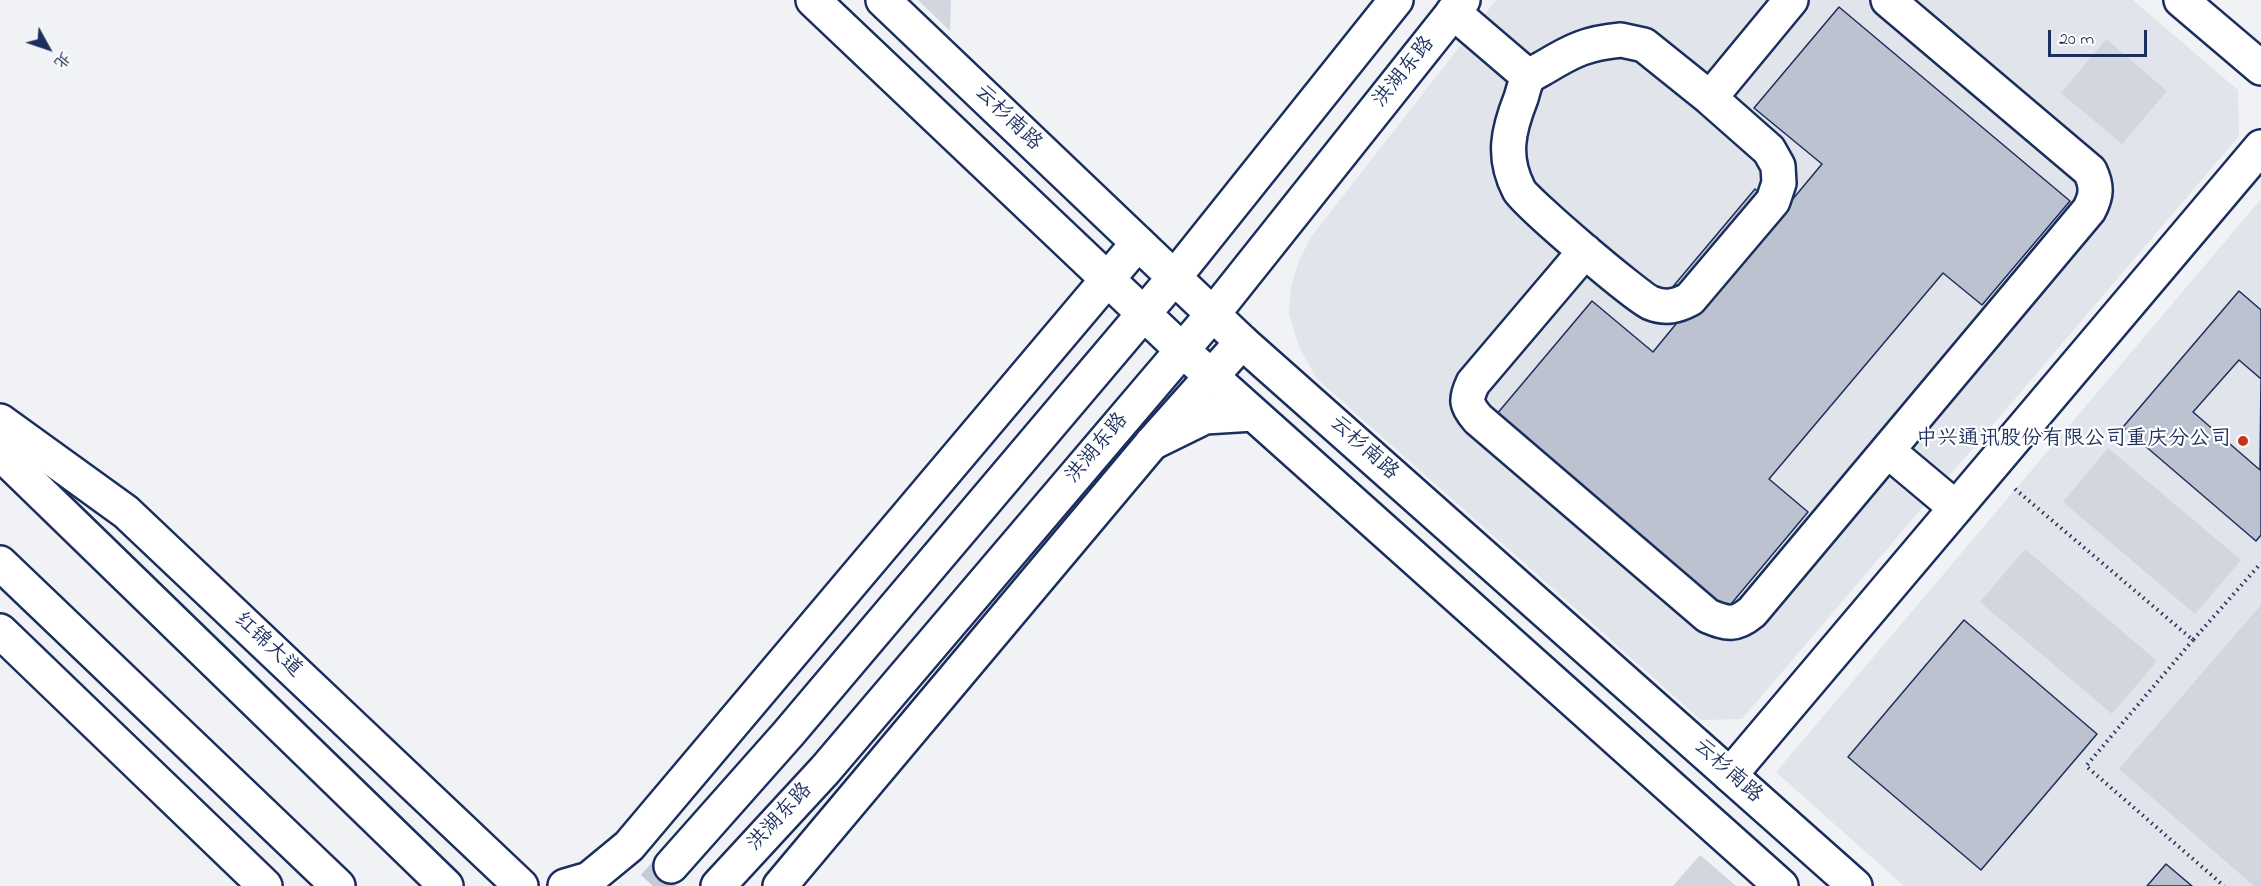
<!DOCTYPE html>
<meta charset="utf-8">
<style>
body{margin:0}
#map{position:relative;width:2261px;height:886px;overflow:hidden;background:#f1f2f5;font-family:"Indie Flower","LXGW WenKai TC",sans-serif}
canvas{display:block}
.north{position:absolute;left:18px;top:18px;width:60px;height:60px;-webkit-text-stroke:4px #fff;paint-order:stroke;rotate:130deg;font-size:16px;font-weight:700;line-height:24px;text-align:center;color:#1b2f5e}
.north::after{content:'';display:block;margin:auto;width:21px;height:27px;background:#1b2f5e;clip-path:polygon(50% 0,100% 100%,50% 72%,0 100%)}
.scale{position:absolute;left:2048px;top:30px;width:99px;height:27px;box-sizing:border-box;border:3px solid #1b2f5e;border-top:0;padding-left:8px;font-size:18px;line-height:21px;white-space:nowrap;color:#1b2f5e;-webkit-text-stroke:4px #fff;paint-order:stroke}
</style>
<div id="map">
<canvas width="2261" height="886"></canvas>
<div class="north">北</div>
<div class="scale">20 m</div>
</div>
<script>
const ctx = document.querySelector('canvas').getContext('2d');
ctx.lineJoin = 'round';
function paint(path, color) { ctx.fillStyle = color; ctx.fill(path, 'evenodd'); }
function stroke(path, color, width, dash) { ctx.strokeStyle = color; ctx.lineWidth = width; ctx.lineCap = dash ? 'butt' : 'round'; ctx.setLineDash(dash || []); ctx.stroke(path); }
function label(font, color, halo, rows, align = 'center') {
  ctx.font = font + ' "Indie Flower","LXGW WenKai TC",sans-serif'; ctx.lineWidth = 4.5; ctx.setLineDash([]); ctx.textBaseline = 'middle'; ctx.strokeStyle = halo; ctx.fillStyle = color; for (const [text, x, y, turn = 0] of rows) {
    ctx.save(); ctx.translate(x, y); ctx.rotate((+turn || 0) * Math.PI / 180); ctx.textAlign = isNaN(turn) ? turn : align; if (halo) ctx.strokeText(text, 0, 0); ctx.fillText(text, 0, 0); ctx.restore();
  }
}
paint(new Path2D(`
 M1496 0H2133L2238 90 2239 136 1742 719 1701 720 1317 379 1299 347 1289 314 1291 287 1298 263 1311 237Z
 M2261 199V886H1904L1776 772Z`), '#e1e4ea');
paint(new Path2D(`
 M918 0H951L950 31Z
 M2106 39 2167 91 2122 144 2061 93Z
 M2108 448 2241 560 2195 614 2063 502Z
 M2025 549 2157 661 2112 714 1980 602Z
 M2261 605V886H2254L2119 769Z
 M1700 855 1736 886H1673Z`), '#d2d6df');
const building = new Path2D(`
 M1839 7 2070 201 1982 305 1943 273 1769 479 1808 512 1726 610 1496 415 1592 301 1653 352 1685 313 1665 296 1755 189 1782 212 1822 164 1754 108Z
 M2239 291 2261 310V535L2256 541 2123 427Z
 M2239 360 2261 379 2260 470 2193 412Z
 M1964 620 2097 734 1981 870 1848 757Z
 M2166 864 2192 886H2147Z`);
paint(building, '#bcc2d0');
stroke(building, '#1b2f5e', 1.5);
stroke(new Path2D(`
 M653 886 671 866`), '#c6cbd7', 33, [33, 16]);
const minor = new Path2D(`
 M2181 0 2261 68
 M1453 12 1529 77
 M1621 40 1644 45 1710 98 1769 150 1778 166 1779 183 1773 201 1690 299C1677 306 1666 309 1651 303 1638 298 1526 203 1519 190 1502 157 1508 131 1521 98 1523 92 1525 81 1529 77 1533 73 1540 70 1545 67 1573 50 1588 43 1621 40Z
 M1710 98 1791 0
 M1585 251 1473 383C1465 400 1466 405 1478 419L1708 616C1728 624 1735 626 1752 612L2089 210C2097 195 2097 186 2090 171L1888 0
 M1888 451 1956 508
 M1730 775 2261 147
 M565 886 589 879 629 846 1138 243
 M780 886 1152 443 1242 342`);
const major = new Path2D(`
 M813 0 1182 350 1781 886
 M883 0 1242 342 1855 886
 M0 421 126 512 521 886
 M1152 443 1205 417 1253 414
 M0 631 265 886
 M671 866 788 734 1173 279 1396 0
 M718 886 825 770 1213 314 1463 0`);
const highway = new Path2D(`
 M0 453 446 886
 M0 563 338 886`);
stroke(minor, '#1b2f5e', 38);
stroke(major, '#1b2f5e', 38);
stroke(highway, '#1b2f5e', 38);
stroke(new Path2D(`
 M2015 489 2193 640 2261 563
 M2193 640 2086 766 2224 886`), '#1b2f5e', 4, [1.5, 4.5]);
stroke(minor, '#fff', 33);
stroke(major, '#fff', 33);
stroke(highway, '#fff', 33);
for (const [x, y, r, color] of [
 [2243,441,6,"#c8321e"]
]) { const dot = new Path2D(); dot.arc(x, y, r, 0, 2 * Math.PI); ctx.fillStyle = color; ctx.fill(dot); stroke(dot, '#fff', 2); }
label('21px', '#1b2f5e', '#fff', [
 ["洪湖东路",1405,73,-51],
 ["云杉南路",1007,119,44],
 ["洪湖东路",1098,449,-50],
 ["云杉南路",1363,449,42],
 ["红锦大道",267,646,43],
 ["云杉南路",1727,772,42],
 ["洪湖东路",781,818,-47]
]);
label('21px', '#1b2f5e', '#fff', [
 ["中兴通讯股份有限公司重庆分公司",2231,441]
], 'right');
</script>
